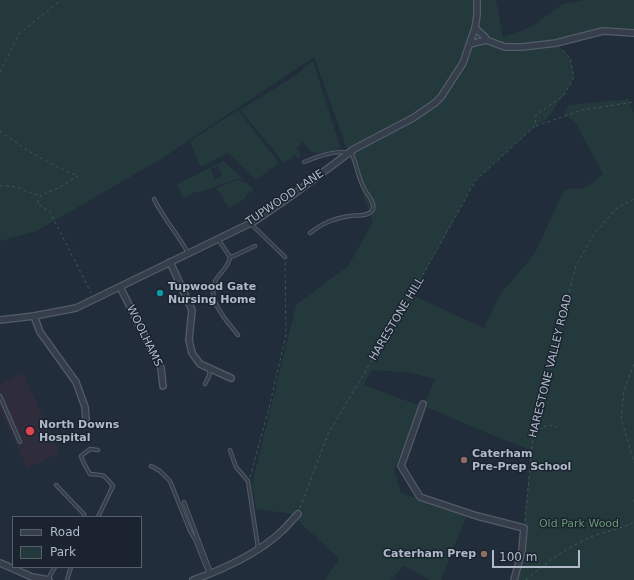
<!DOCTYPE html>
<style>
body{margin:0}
#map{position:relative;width:634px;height:580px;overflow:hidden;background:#212d3a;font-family:"DejaVu Sans",sans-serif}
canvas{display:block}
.legend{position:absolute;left:12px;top:516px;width:130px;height:52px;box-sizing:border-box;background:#1a232f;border:1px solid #565f6c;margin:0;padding:5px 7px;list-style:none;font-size:12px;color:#b0b9c7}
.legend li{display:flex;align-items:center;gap:8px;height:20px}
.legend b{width:20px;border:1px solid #565f6c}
.scale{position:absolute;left:492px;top:550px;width:88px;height:18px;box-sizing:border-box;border:2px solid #b0b9c7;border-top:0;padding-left:5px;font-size:12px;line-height:14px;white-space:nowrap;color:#b0b9c7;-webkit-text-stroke:3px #1a232f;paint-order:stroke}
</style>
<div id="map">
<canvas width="634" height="580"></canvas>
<ul class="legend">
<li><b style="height:5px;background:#353e4a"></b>Road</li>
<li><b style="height:11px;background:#23393b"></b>Park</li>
</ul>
<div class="scale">100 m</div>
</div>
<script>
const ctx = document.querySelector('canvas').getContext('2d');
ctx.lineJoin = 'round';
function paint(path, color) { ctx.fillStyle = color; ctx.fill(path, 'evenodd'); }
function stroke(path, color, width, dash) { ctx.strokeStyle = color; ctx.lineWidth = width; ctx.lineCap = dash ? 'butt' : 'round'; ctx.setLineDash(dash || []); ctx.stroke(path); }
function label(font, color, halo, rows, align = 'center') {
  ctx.font = font + ' "DejaVu Sans",sans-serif'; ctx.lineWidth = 3; ctx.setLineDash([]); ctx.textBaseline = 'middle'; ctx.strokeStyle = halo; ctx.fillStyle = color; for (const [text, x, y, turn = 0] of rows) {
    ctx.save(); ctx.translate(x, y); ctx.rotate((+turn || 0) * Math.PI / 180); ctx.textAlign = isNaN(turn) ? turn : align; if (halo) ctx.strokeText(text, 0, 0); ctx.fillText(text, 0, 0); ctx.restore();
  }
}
paint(new Path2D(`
 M23 373 60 453 27 468 0 410V384Z`), '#2f2d3b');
paint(new Path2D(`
 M0 0H496L503 37 531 27 563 4 584 0H634V32L603 31 557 44 570 58 574 77 564 95 547 119 535 126 476 180 412 295 484 328 499 296 535 253 563 192 572 188 583 189 603 174 575 122 563 114 569 105 628 99 634 113V580H514L524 528 531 450 489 434 424 406 435 379 410 373 372 370 363 385 421 406 394 470 401 493 467 515 441 580H430L404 566 391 580H325L339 559 291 514 256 509 252 484 296 305 348 266 373 222 314 57 161 159 37 231 0 241Z
 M313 61 341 149 318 153 311 152 303 142 297 148 301 155 298 158 295 155 284 163 240 110 293 77Z
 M238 110 279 163 256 180 228 153 200 167 190 141Z
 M224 161 244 180 238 179 200 192H195L184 199 177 184ZM218 166 222 176 215 179 211 169Z
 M238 180 247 183 254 190 245 196 246 198 230 208 223 200 224 198 216 188Z`), '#23393b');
const service = new Path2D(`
 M304 162C316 157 337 149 349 153
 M154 199C163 218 178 234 188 253
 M251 224 285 257
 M310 233C323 223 334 218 350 216 356 215 370 217 373 209 375 202 368 196 365 190 358 179 357 164 351 152
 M218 239 230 257 234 256 255 246
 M230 257C229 266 222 271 217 278 204 298 226 320 238 335
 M205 384 209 376 210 369
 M0 396 20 442
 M230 450 236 467 248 481 258 548
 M151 466 160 471 170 481 190 531 195 539 209 574
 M56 485 84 514V517
 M184 502 211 573
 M98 517 113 486C103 474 105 475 90 474 87 469 82 460 81 456L90 449 98 450
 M48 579 55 567
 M67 580 71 567`);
const minor = new Path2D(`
 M477 0V15L475 28 485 37 486 40
 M486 40 505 47H522L556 43 603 31 634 33
 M470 44 486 40
 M170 262 192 310 189 340 192 353 200 364 231 378
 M120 287 161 368 163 386
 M34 316 40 332 76 382 85 407 86 419
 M0 320 34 316 76 308 255 221 294 194 354 149 413 118 435 103 441 97 463 63 475 28
 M423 404 401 466 420 497 477 516 524 528 522 550 514 580
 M0 563 32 577 49 580
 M193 580C222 570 261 552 283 530 288 525 293 519 298 514`);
stroke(service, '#535c68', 4.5);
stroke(minor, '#535c68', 8);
stroke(new Path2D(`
 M0 72 19 34 61 0
 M536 126 582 110 634 102
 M0 131C24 149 50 165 78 176L60 187 42 195
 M0 186C9 185 18 187 26 191 32 193 34 195 41 195L37 203 50 212 91 293
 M634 364 624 391 621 418 634 463
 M533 432 548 425 557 427
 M250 477 269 408 286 335 285 261
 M634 499V504
 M300 508 328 434 421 278 476 180 535 126 536 115 564 95 574 77 570 58 561 48
 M525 521 534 425 576 266 594 234 617 208 634 199
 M526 580 553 558 573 546 593 536 626 526 634 522`), '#415658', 1, [3, 3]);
stroke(service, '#353e4a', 2.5);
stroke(minor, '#353e4a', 5.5);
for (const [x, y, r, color] of [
 [160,293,4,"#0f9aa8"],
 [30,431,5,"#e0444e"],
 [464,460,4,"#8d6e63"],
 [484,554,4,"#8d6e63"]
]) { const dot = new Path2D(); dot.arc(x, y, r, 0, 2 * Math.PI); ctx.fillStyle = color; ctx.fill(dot); stroke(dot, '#1a232f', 1.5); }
label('11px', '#b0b9c7', '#1a232f', [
 ["TUPWOOD LANE",285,198,-34],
 ["HARESTONE HILL",397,319,-59],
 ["WOOLHAMS",144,336,64],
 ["HARESTONE VALLEY ROAD",551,366,-76]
]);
label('bold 11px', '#b0b9c7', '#1a232f', [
 ["Tupwood Gate",168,287],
 ["Nursing Home",168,300],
 ["North Downs",39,425],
 ["Hospital",39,438],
 ["Caterham",472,454],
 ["Pre-Prep School",472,467],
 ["Caterham Prep",476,554,"right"]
], 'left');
label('11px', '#679871', '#1a232f', [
 ["Old Park Wood",579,524]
]);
</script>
